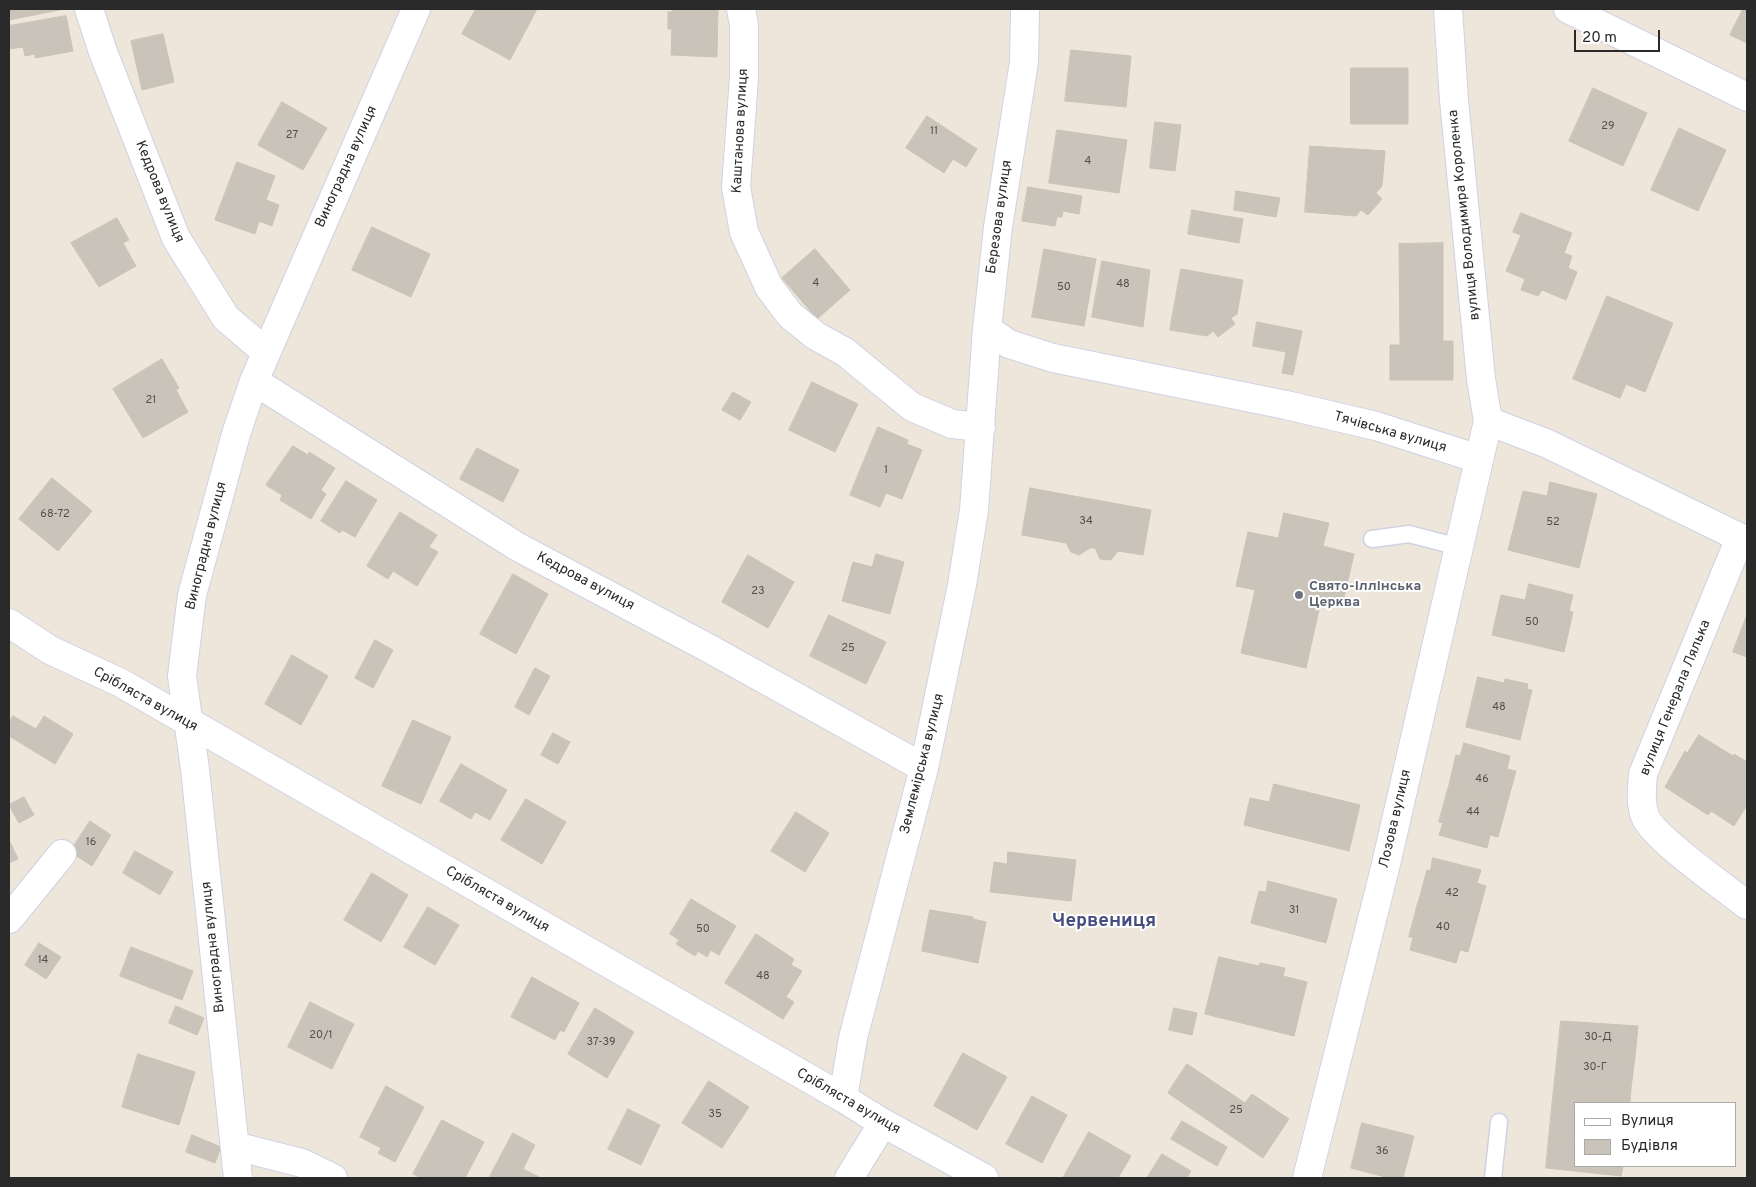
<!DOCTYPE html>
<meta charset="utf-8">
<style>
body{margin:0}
#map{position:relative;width:1756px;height:1187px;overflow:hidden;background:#eee6da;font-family:Overpass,sans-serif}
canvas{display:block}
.frame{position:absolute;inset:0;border:10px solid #2a2a2a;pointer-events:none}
.legend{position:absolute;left:1574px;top:1102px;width:162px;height:65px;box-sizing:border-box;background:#fff;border:1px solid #aaa;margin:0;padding:6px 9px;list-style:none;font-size:15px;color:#2a2a2a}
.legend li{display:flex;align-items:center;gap:10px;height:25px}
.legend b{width:25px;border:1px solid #aaa}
.scale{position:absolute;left:1574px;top:30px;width:86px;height:22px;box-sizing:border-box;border:2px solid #2a2a2a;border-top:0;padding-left:6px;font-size:15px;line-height:18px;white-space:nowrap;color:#2a2a2a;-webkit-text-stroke:4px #fff;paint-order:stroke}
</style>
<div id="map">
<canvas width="1756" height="1187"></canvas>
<div class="frame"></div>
<ul class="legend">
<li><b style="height:6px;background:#fff"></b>Вулиця</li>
<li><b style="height:14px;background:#c9c3ba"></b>Будівля</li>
</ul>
<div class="scale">20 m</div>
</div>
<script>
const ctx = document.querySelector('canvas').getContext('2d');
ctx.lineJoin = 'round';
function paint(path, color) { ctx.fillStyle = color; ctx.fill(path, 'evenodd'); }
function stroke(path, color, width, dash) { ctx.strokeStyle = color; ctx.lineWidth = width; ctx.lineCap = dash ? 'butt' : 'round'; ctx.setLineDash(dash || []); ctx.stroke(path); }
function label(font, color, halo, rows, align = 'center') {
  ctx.font = font + ' Overpass,sans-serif'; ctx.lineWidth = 4; ctx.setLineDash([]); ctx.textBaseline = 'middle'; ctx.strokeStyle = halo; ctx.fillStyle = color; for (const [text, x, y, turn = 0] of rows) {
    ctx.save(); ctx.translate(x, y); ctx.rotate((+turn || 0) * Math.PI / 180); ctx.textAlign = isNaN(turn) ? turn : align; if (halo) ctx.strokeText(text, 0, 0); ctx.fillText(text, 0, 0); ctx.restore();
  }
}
const building = new Path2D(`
 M9 9H64L9 20Z
 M476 9H537L510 60 462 34Z
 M672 9H718L717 57 671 55 672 29H668V12H672Z
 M1743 9H1747V43L1730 35Z
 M66 16 73 51 35 58V54L25 56 23 47 9 49V26Z
 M163 34 174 82 142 90 131 41Z
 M1071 50 1131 56 1126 107 1065 101Z
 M1351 68H1408V124H1351Z
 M1593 88 1647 113 1623 166 1569 141Z
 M282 102 327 128 303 170 258 145Z
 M927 116 977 149 966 167 953 159 944 173 906 148Z
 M1155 122 1181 125 1175 171 1150 168Z
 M1679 128 1726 150 1698 211 1651 190Z
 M1057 130 1127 140 1119 193 1049 183Z
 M1310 146 1385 151 1382 186 1376 193 1382 199 1368 215 1361 210 1356 216 1305 212Z
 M237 162 275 176 266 200 279 205 272 226 259 221 255 234 215 220Z
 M1028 187 1082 196 1079 214 1063 211 1062 217H1057L1055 226 1022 221Z
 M1236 191 1280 198 1276 217 1234 210Z
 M1192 210 1243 219 1239 243 1188 234Z
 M1521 213 1572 233 1564 253 1572 256 1568 268 1577 272 1566 300 1542 290 1538 296 1521 290 1525 279 1506 271 1521 235 1513 232Z
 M117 218 129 240 123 243 136 266 99 287 71 243Z
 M372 227 430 254 411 297 352 270Z
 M1443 243V341H1453V380H1390V345H1400L1399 244Z
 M815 249 850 290 817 319 782 278Z
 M1044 249 1096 259 1084 326 1032 317Z
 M1102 261 1150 270 1143 327 1092 317Z
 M1181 269 1243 280 1237 314 1231 318 1235 324 1218 337 1213 331 1207 336 1170 330Z
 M1607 296 1673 323 1645 392 1626 384 1620 398 1573 379Z
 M1257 322 1302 331 1293 375 1282 373 1286 352 1253 346Z
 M162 359 179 388 176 390 188 412 143 438 113 389Z
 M812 382 858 404 835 452 789 430Z
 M733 392 751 402 740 420 722 410Z
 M878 427 908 440 907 444 922 450 902 499 886 493 880 507 850 495Z
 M293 446 308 455 309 452 335 468 321 490 326 494 311 519 280 500 282 495 266 485Z
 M477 448 519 470 503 502 460 479Z
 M52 478 92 511 58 551 19 519Z
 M346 481 377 500 355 537 342 530 340 533 321 521Z
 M1550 482 1597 494 1579 568 1508 550 1523 491 1547 496Z
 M1030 488 1151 510 1143 555 1118 551 1111 560 1100 559 1095 548H1090L1079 555 1071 552 1066 543 1022 535Z
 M400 512 437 535 429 547 438 552 417 586 393 571 388 579 367 566Z
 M1284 513 1329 523 1323 546 1354 554 1342 606 1321 601 1306 668 1241 653 1255 590 1236 586 1248 532 1278 538Z
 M876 554 904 562 890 614 842 601 853 562 872 567Z
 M748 555 794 582 768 628 722 602Z
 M513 574 548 594 516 654 480 634Z
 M1529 584 1573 595 1569 611 1573 612 1564 652 1492 635 1501 595 1525 600Z
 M829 615 886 642 866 684 810 656Z
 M1747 615V657L1733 652Z
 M375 640 393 650 373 688 355 678Z
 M292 655 328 676 301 725 265 704Z
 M535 668 550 676 529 715 515 707Z
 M1478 677 1504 683 1505 679 1528 684 1527 689 1532 690 1520 740 1466 727Z
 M13 716 36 729 44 716 73 734 55 764 9 736V723Z
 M413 720 451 737 421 804 382 786Z
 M553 733 570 742 558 764 541 755Z
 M1699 735 1733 756 1734 754 1747 762V805L1734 826 1711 811 1708 815 1665 787 1685 751 1687 753Z
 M1464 743 1510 756 1507 769 1516 771 1507 804 1448 789 1456 755 1460 756Z
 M461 764 507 790 490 820 475 812 471 819 440 801Z
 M1274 784 1360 805 1349 851 1244 825 1250 798 1269 802Z
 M1448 789 1507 804 1498 837 1490 835 1487 848 1439 835 1443 823 1439 822Z
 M24 797 34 815 19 823 9 805Z
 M526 799 566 822 542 864 501 840Z
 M796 812 829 833 805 872 771 851Z
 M90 821 111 835 92 866 70 852Z
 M9 840 18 859 9 863Z
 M135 851 173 872 160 895 123 873Z
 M1008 852 1076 860 1071 901 990 892 994 862 1007 864Z
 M1433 858 1481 870 1477 883 1486 886 1477 919 1418 903 1427 870 1430 871Z
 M372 873 408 895 381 942 344 920Z
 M1268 881 1337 899 1326 943 1251 923 1259 891 1266 892Z
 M691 899 736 926 719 955 711 950 707 957 698 951 695 956 676 944 679 940 670 934Z
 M1418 903 1477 919 1468 952 1460 950 1456 963 1410 950 1413 937H1409Z
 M428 907 459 925 435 965 404 947Z
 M930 910 973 917V919L986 922 978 963 922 951Z
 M756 934 794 959 791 965 802 971 786 997 794 1002 783 1019 725 983Z
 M39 943 61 957 46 979 25 965Z
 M131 947 193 971 182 1000 120 976Z
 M1219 957 1259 966 1260 963 1285 968 1283 976 1307 982 1294 1036 1205 1014Z
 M532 977 579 1003 564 1032 560 1030 555 1040 511 1017Z
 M310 1002 354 1024 332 1069 288 1047Z
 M176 1006 204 1018 197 1035 169 1023Z
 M595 1008 634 1032 607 1078 568 1054Z
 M1174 1008 1197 1013 1192 1035 1169 1030Z
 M1561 1021 1638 1026 1635 1057 1558 1050Z
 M1558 1050 1635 1057 1631 1088 1555 1079Z
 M963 1053 1007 1077 977 1130 934 1106Z
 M138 1054 195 1072 179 1125 122 1107Z
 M1187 1064 1245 1103 1252 1094 1289 1119 1263 1158 1168 1093Z
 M1555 1079 1631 1088 1630 1103H1575V1109L1552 1107Z
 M709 1081 749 1107 722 1148 682 1123Z
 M386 1086 424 1107 395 1162 378 1153 381 1148 360 1137Z
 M1032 1096 1067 1115 1042 1163 1006 1144Z
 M1552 1107 1575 1109V1139L1549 1137Z
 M628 1109 660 1125 641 1165 608 1149Z
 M442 1120 484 1142 465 1178H421L413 1174Z
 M1182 1121 1227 1147 1217 1166 1171 1139Z
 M1362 1123 1414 1136 1403 1178H1389L1351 1168Z
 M1089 1132 1131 1156 1118 1178H1063Z
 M513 1133 535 1145 523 1169 541 1178H489Z
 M192 1135 221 1147 215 1163 186 1152Z
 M1549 1137 1575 1139V1166H1623L1621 1176 1546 1168Z
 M1162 1154 1191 1171 1187 1178H1147Z`);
paint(building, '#c9c3ba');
stroke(building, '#c9c3b4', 1);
const service = new Path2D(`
 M1372 539 1409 534 1459 547
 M1493 1178 1499 1122`);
const minor = new Path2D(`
 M89 9 103 52 176 238 226 318 266 352
 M741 9 744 25V78L736 187 744 232 769 287 790 315 816 336 845 352 912 407 952 424 981 427
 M1568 9 1747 97
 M987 329 1009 344 1053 358 1286 405 1376 426 1479 459
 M254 381 518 547 710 649 924 768
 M1488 421 1548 444 1747 541
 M1740 538 1643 774C1642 789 1640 802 1645 816 1652 837 1727 889 1747 905
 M9 623 50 650 121 683 843 1098 883 1123 984 1178
 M9 919 62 854
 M843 1098 853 1038 924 768 962 585 974 510 987 329 998 227 1024 62 1025 9
 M235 1146 302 1163 333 1178
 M238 1178 195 769 182 676 192 595 236 434 254 381 416 9
 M849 1178 883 1123`);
const tertiary = new Path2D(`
 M1307 1178 1386 864 1488 421 1481 379 1454 100 1448 9`);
stroke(service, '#cfd2e4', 19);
stroke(minor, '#cfd2e4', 30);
stroke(tertiary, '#cfd2e4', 30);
stroke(service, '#fff', 16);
stroke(minor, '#fff', 28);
stroke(tertiary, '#fff', 28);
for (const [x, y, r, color] of [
 [1299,595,5,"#6b7280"]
]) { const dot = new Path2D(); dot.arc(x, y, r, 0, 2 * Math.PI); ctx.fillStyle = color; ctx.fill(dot); stroke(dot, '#fff', 2); }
label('11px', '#52504e', null, [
 ["29",1608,127],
 ["11",934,132],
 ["27",292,136],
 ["4",1088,162],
 ["4",816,284],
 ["48",1123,285],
 ["50",1064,288],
 ["21",151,401],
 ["1",886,471],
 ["68-72",55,515],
 ["34",1086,522],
 ["52",1553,523],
 ["23",758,592],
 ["50",1532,623],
 ["25",848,649],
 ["48",1499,708],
 ["46",1482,780],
 ["44",1473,813],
 ["16",91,843],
 ["42",1452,894],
 ["31",1294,911],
 ["40",1443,928],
 ["50",703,930],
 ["14",43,961],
 ["48",763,977],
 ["20/1",321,1036],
 ["30-Д",1598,1038],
 ["37-39",601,1043],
 ["30-Г",1595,1068],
 ["25",1236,1111],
 ["35",715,1115],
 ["36",1382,1152]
]);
label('14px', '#2a2a2a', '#fff', [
 ["Каштанова вулиця",741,131,-87],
 ["Виноградна вулиця",347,167,-66],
 ["Кедрова вулиця",159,192,68],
 ["вулиця Володимира Короленка",1465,215,-96],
 ["Березова вулиця",1000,217,-82],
 ["Тячівська вулиця",1390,433,16],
 ["Виноградна вулиця",207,546,-76],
 ["Кедрова вулиця",585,582,28],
 ["вулиця Генерала Лялька",1676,698,-68],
 ["Срібляста вулиця",145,700,29],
 ["Землемірська вулиця",923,764,-76],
 ["Лозова вулиця",1396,819,-77],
 ["Срібляста вулиця",497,900,30],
 ["Виноградна вулиця",214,947,-96],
 ["Срібляста вулиця",848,1102,30]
]);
label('bold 14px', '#5b616d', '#fff', [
 ["Свято-Іллінська",1309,587],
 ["Церква",1309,603]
], 'left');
label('bold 19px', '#464d7f', '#fff', [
 ["Червениця",1104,922]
]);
</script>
